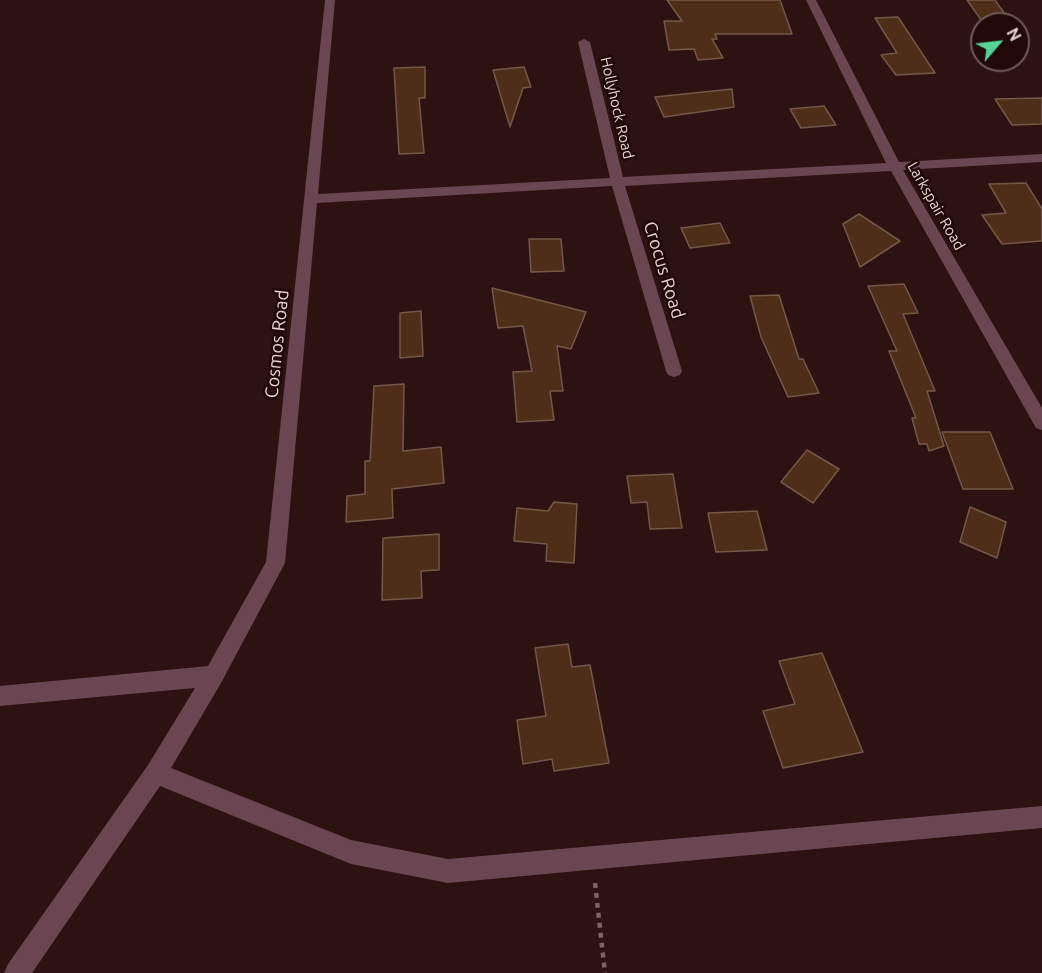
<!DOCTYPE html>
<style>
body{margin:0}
#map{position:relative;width:1042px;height:973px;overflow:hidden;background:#2c1210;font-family:Ubuntu,sans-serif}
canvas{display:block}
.north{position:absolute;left:970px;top:12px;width:60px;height:60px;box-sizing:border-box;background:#210908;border:2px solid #705a59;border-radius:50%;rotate:62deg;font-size:16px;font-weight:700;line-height:24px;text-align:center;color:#e7d4d2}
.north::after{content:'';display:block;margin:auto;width:21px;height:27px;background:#53d396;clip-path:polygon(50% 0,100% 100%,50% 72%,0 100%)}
</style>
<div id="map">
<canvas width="1042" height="973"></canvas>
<div class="north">N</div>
</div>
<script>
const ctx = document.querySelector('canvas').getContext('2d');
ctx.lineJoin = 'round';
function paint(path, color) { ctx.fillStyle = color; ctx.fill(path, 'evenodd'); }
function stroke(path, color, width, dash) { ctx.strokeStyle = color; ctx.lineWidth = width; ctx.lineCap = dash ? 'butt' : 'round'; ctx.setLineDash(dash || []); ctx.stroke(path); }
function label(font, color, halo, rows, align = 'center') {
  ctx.font = font + ' Ubuntu,sans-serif'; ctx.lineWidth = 5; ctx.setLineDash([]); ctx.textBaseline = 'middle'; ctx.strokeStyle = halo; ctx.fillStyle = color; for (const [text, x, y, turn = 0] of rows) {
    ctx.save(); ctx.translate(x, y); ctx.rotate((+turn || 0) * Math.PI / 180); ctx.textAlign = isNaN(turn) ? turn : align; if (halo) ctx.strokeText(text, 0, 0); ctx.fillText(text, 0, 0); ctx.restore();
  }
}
const building = new Path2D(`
 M667 0H780L792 34H715L717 39H712L723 58 698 60 694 49 669 50 664 21H682Z
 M967 0H995L1012 24H984Z
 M898 17 935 73 896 75 881 55 897 53 875 18Z
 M425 67V98H419L424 153 399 154 394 68Z
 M524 67 531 87 523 88 510 127 493 70Z
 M732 89 734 107 664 117 655 97Z
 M1042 98V124L1012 125 995 99Z
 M824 106 836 125 801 128 790 109Z
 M1026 183 1042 209V241L1002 244 982 215 1006 213 989 184Z
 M859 214 900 241 860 267 843 224Z
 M720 223 730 243 690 248 681 228Z
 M529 239H561L564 271 531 272Z
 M904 284 918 313 903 314 935 391H927L944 446 929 451 927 444H919L912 418H916L889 351H897L868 286Z
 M492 288 586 312 571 349 557 346 563 391H550L554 420 517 422 513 372 532 371 523 326 498 328Z
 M779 295 799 359H803L819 393 788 397 761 337 750 296Z
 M421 311 423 356 400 358V313Z
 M404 384 403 451 441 447 444 483 392 489 393 518 346 522 347 496 365 494V461H370L374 386Z
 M942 432H990L1013 489H963Z
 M807 450 839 469 813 503 781 482Z
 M673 474 682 528 650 529 647 502 631 503 627 476Z
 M554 502 577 504 574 563 546 561 547 544 514 541 517 508 548 511Z
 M970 507 1006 522 997 558 960 542Z
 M757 511 767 550 716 552 708 513Z
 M439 534V570L421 571 422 598 382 600 383 538Z
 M568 644 572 667 590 665 609 763 554 771 552 759 523 764 517 720 546 716 535 648Z
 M822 653 863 752 783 768 763 711 795 704 779 661Z`);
paint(building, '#4f2e19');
stroke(building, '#735848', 1.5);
stroke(new Path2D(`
 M595 883 605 973`), '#7b6462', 4.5, [5, 5]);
paint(new Path2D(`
 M325 0H335L318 194 610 178 578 42 584 39 590 42 623 177 886 163 806 0H816L899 162 1042 154V162L903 170 1042 408V430L1036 428 891 171 625 186 682 371 680 375 674 377 668 375 666 371 612 186 317 203 285 563 221 683 171 768 351 840 448 859 1042 806V828L448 883 351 864 160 786 32 973H4L8 964 148 765 195 688 0 706V686L208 666 266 562Z`), '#6a4552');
label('15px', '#e7d4d2', '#210908', [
 ["Hollyhock Road",617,108,77],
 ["Larkspair Road",936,206,60]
]);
label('18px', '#e7d4d2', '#210908', [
 ["Crocus Road",664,270,73],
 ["Cosmos Road",277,344,-84]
]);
</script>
